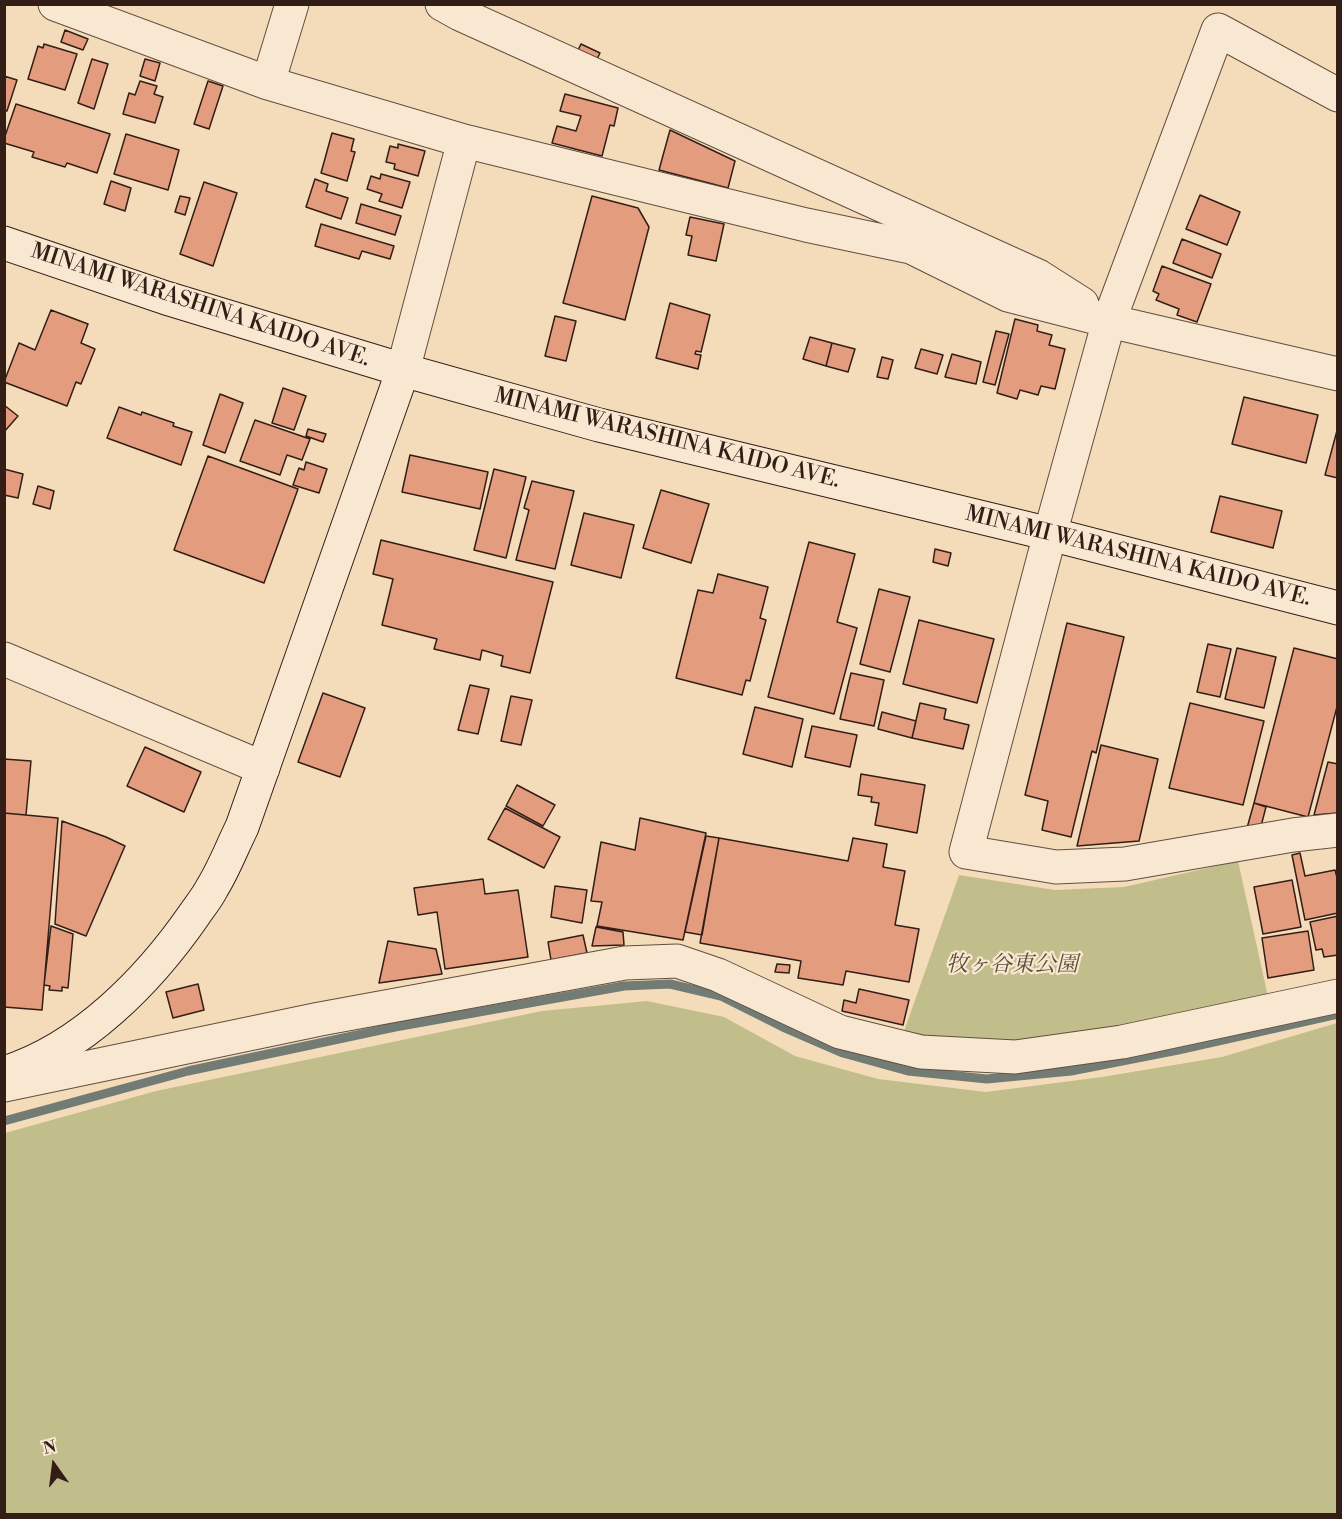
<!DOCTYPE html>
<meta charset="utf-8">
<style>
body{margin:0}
#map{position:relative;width:1342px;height:1519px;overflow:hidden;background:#f4dcba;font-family:"Libre Bodoni",serif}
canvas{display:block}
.frame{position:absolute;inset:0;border:6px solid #321e16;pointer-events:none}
.north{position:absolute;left:24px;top:1435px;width:60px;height:60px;-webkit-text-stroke:4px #f8e8d2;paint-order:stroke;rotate:346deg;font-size:16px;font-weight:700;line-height:24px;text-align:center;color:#321e16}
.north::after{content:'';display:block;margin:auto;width:21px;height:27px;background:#321e16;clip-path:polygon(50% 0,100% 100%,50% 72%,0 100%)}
</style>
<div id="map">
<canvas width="1342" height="1519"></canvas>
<div class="frame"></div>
<div class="north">N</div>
</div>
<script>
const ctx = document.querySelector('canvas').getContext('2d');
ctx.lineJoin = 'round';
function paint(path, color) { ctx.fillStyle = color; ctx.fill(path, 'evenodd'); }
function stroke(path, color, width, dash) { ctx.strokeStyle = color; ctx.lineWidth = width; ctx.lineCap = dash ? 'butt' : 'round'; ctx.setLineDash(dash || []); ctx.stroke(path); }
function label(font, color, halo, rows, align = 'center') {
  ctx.font = font + ' "Libre Bodoni","Noto Serif JP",serif'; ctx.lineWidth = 4.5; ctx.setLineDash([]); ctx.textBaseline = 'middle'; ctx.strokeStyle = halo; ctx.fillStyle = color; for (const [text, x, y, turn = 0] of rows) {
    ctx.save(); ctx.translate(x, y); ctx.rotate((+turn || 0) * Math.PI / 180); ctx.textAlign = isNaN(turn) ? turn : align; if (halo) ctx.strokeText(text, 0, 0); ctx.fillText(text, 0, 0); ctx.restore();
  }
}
paint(new Path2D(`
 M1238 861 1269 1001 1017 1046 902 1037 959 875 1055 890 1124 887Z
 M647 1001 724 1017 795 1056 878 1079 986 1092 1102 1077 1222 1057 1337 1023V1514H5V1133L156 1091 542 1011Z`), '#c2be8b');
stroke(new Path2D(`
 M4 1121 188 1071 395 1027 624 986 670 984 721 996 783 1027 843 1053 908 1071 987 1079 1071 1071 1178 1050 1338 1014`), '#727c74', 9);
const building = new Path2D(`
 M65 30 88 39 83 50 61 42Z
 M44 44 77 54 65 90 28 79 38 46 43 48Z
 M581 44 600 53 596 61 577 52Z
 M92 59 108 64 94 109 78 103Z
 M145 59 160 63 155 81 140 76Z
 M4 76 17 80 7 111 4 110Z
 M140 81 157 86 154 94 163 97 155 123 123 114 129 93 135 95Z
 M208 81 223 86 209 129 194 124Z
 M565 94 618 108 614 126 610 125 602 156 552 143 557 126 576 131 581 116 560 111Z
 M16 104 110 134 97 173 67 163 65 167 32 157 34 152 4 143V139Z
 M670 130 735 161 728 188 659 170Z
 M332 133 354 139 351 151 355 152 347 181 321 173Z
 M126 134 179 150 168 190 114 174Z
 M398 144 425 151 418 176 394 169 395 164 386 162 390 146 398 148Z
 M381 174 410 182 402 208 379 201 382 194 367 189 371 176 380 179Z
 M315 179 328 184 326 191 348 198 341 219 306 207Z
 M111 181 131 188 125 211 104 204Z
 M204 182 237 193 213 266 180 254Z
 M1200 195 1240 212 1227 245 1186 229Z
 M180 196 190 198 185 215 175 212Z
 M592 196 638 208 649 227 625 320 563 303Z
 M361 204 401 216 395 235 356 223Z
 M690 217 724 224 716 261 688 255 692 236 686 235Z
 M321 224 394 246 390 259 362 251 359 259 315 246Z
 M1182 239 1221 254 1212 278 1173 263Z
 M1162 266 1211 284 1197 322 1177 315 1179 309 1156 300 1159 294 1153 291Z
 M670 303 710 315 701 352 696 351 695 354 701 355 698 369 656 358Z
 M51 310 88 324 81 343 95 349 81 384 76 382 67 406 4 382 19 343 35 350Z
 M555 316 576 321 566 361 545 356Z
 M1015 319 1038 325 1037 331 1052 335 1049 345 1065 349 1055 389 1041 386 1038 395 1020 390 1017 399 997 393Z
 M996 331 1009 334 995 385 983 382Z
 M810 337 832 343 826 366 803 359Z
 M832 343 855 349 848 372 826 366Z
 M921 349 943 355 937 374 915 368Z
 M952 354 981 362 976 384 945 377Z
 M882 357 893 360 888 379 877 377Z
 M283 388 306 396 294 430 272 423Z
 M220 394 243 403 225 453 203 445Z
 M1244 397 1318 415 1306 463 1232 444Z
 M4 405 18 416 4 432Z
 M119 407 141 415 142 412 174 423 173 426 192 432 181 465 107 438Z
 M255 420 310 439 302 460 287 455 280 475 240 461Z
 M1338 427V478L1325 475Z
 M308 429 326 434 323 442 306 436Z
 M410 455 488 472 480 509 402 492Z
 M208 456 298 489 264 583 174 550Z
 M306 462 327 469 319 493 293 485 299 468 304 470Z
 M4 469 23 474 18 498 4 495Z
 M494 469 526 477 506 558 474 550Z
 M532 481 574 491 555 569 516 560 529 510 524 508Z
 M38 486 54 491 50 509 33 504Z
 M661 490 709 504 691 563 643 548Z
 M1220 496 1282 511 1273 548 1211 532Z
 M584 513 634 525 621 578 571 565Z
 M381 540 553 582 530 673 501 666 503 656 482 650 480 660 434 649 437 639 382 625 393 579 373 574Z
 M809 542 855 554 837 622 857 628 834 714 768 697Z
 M935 549 951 553 948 566 933 562Z
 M718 574 768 587 760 618 766 620 750 681 746 680 742 695 676 678 698 590 713 593Z
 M879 589 910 597 890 672 860 664Z
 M919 620 994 639 977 703 903 684Z
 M1067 623 1124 637 1096 753 1092 751 1071 837 1042 830 1048 801 1025 795Z
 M1208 644 1231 649 1220 697 1197 692Z
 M1237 648 1276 657 1264 708 1225 699Z
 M1294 648 1338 659V703L1308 817 1254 803Z
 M851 673 884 680 874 726 840 719Z
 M470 685 489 689 478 734 458 730Z
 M323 693 365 708 340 777 298 762Z
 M511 696 532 700 521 745 501 741Z
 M920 703 946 709 944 719 969 725 963 749 912 738Z
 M1190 703 1264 721 1243 805 1169 788Z
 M755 707 803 719 792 767 743 754Z
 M882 712 916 721 912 738 878 729Z
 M812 726 857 735 850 767 805 757Z
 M1101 745 1158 759 1139 841 1077 846Z
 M145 747 201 772 184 812 127 786Z
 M4 759 31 761 26 815 4 813Z
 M1328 762 1338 764V813L1314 815Z
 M861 774 925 785 917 833 875 825 879 803 871 802 872 797 858 795Z
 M517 785 555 805 543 826 506 806Z
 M1254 803 1266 807 1261 826 1247 828Z
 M505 808 560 837 544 868 488 839Z
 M4 813 58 818 42 1010 4 1007Z
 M640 818 706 833 683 940 597 926 602 902 591 901 601 842 635 850Z
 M62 821 106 837 125 846 86 936 55 924Z
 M706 836 719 838 702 935 685 932Z
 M719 838 848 861 853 838 887 844 883 867 905 871 895 925 919 929 909 982 846 971 843 985 798 978 801 961 700 943Z
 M1300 853 1305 876 1335 870 1338 881V913L1305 920 1292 855Z
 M483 879 485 894 518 890 528 957 445 969 437 912 418 915 414 888Z
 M1292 880 1301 927 1263 934 1254 887Z
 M555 886 587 890 582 923 551 917Z
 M1338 916V955L1324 957 1322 949 1316 950 1310 922Z
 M51 926 73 934 68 988 62 987V991L49 990 50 986 44 985Z
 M596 927 623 932 624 945 592 946Z
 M1308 931 1314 970 1268 978 1262 938Z
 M583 935 587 953 551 960 548 942Z
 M388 941 436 949 442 974 379 983Z
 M777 964 790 965 789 973 775 972Z
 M198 984 204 1010 173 1018 166 992Z
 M859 989 909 1000 903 1025 842 1011 844 1000 856 1003Z`);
paint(building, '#e49c7f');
stroke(building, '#321e16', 1.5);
const street = new Path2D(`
 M55 4 268 83 464 141 806 225 911 247 1008 295 1109 321 1338 374
 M442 4 460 14 1038 276 1082 304
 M268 83 292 4
 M1338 95 1218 30 1109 321 1050 534 966 852 1056 867 1125 864 1293 835 1338 830
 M403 370 464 141
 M4 659 263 768
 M4 1085 320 1019 625 963 677 961 718 975 840 1032 921 1052 1015 1057 1122 1042 1338 996`);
const secondary = new Path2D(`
 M4 243 166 298 403 370 599 425 1050 534 1338 608
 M4 1073C82 1049 149 980 194 915 200 906 207 898 212 888 224 869 232 847 242 827L403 370`);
stroke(street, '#624e3f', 35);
stroke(secondary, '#321e16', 35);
stroke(street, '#f8e8d2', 33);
stroke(secondary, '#f8e8d2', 33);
label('22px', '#321e16', '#f8e8d2', [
 ["MINAMI WARASHINA KAIDO AVE.",200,306,18],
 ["MINAMI WARASHINA KAIDO AVE.",667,439,14],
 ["MINAMI WARASHINA KAIDO AVE.",1138,557,14]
]);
label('italic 22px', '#5d4e39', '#f8e8d2', [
 ["牧ヶ谷東公園",1012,966]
]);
</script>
